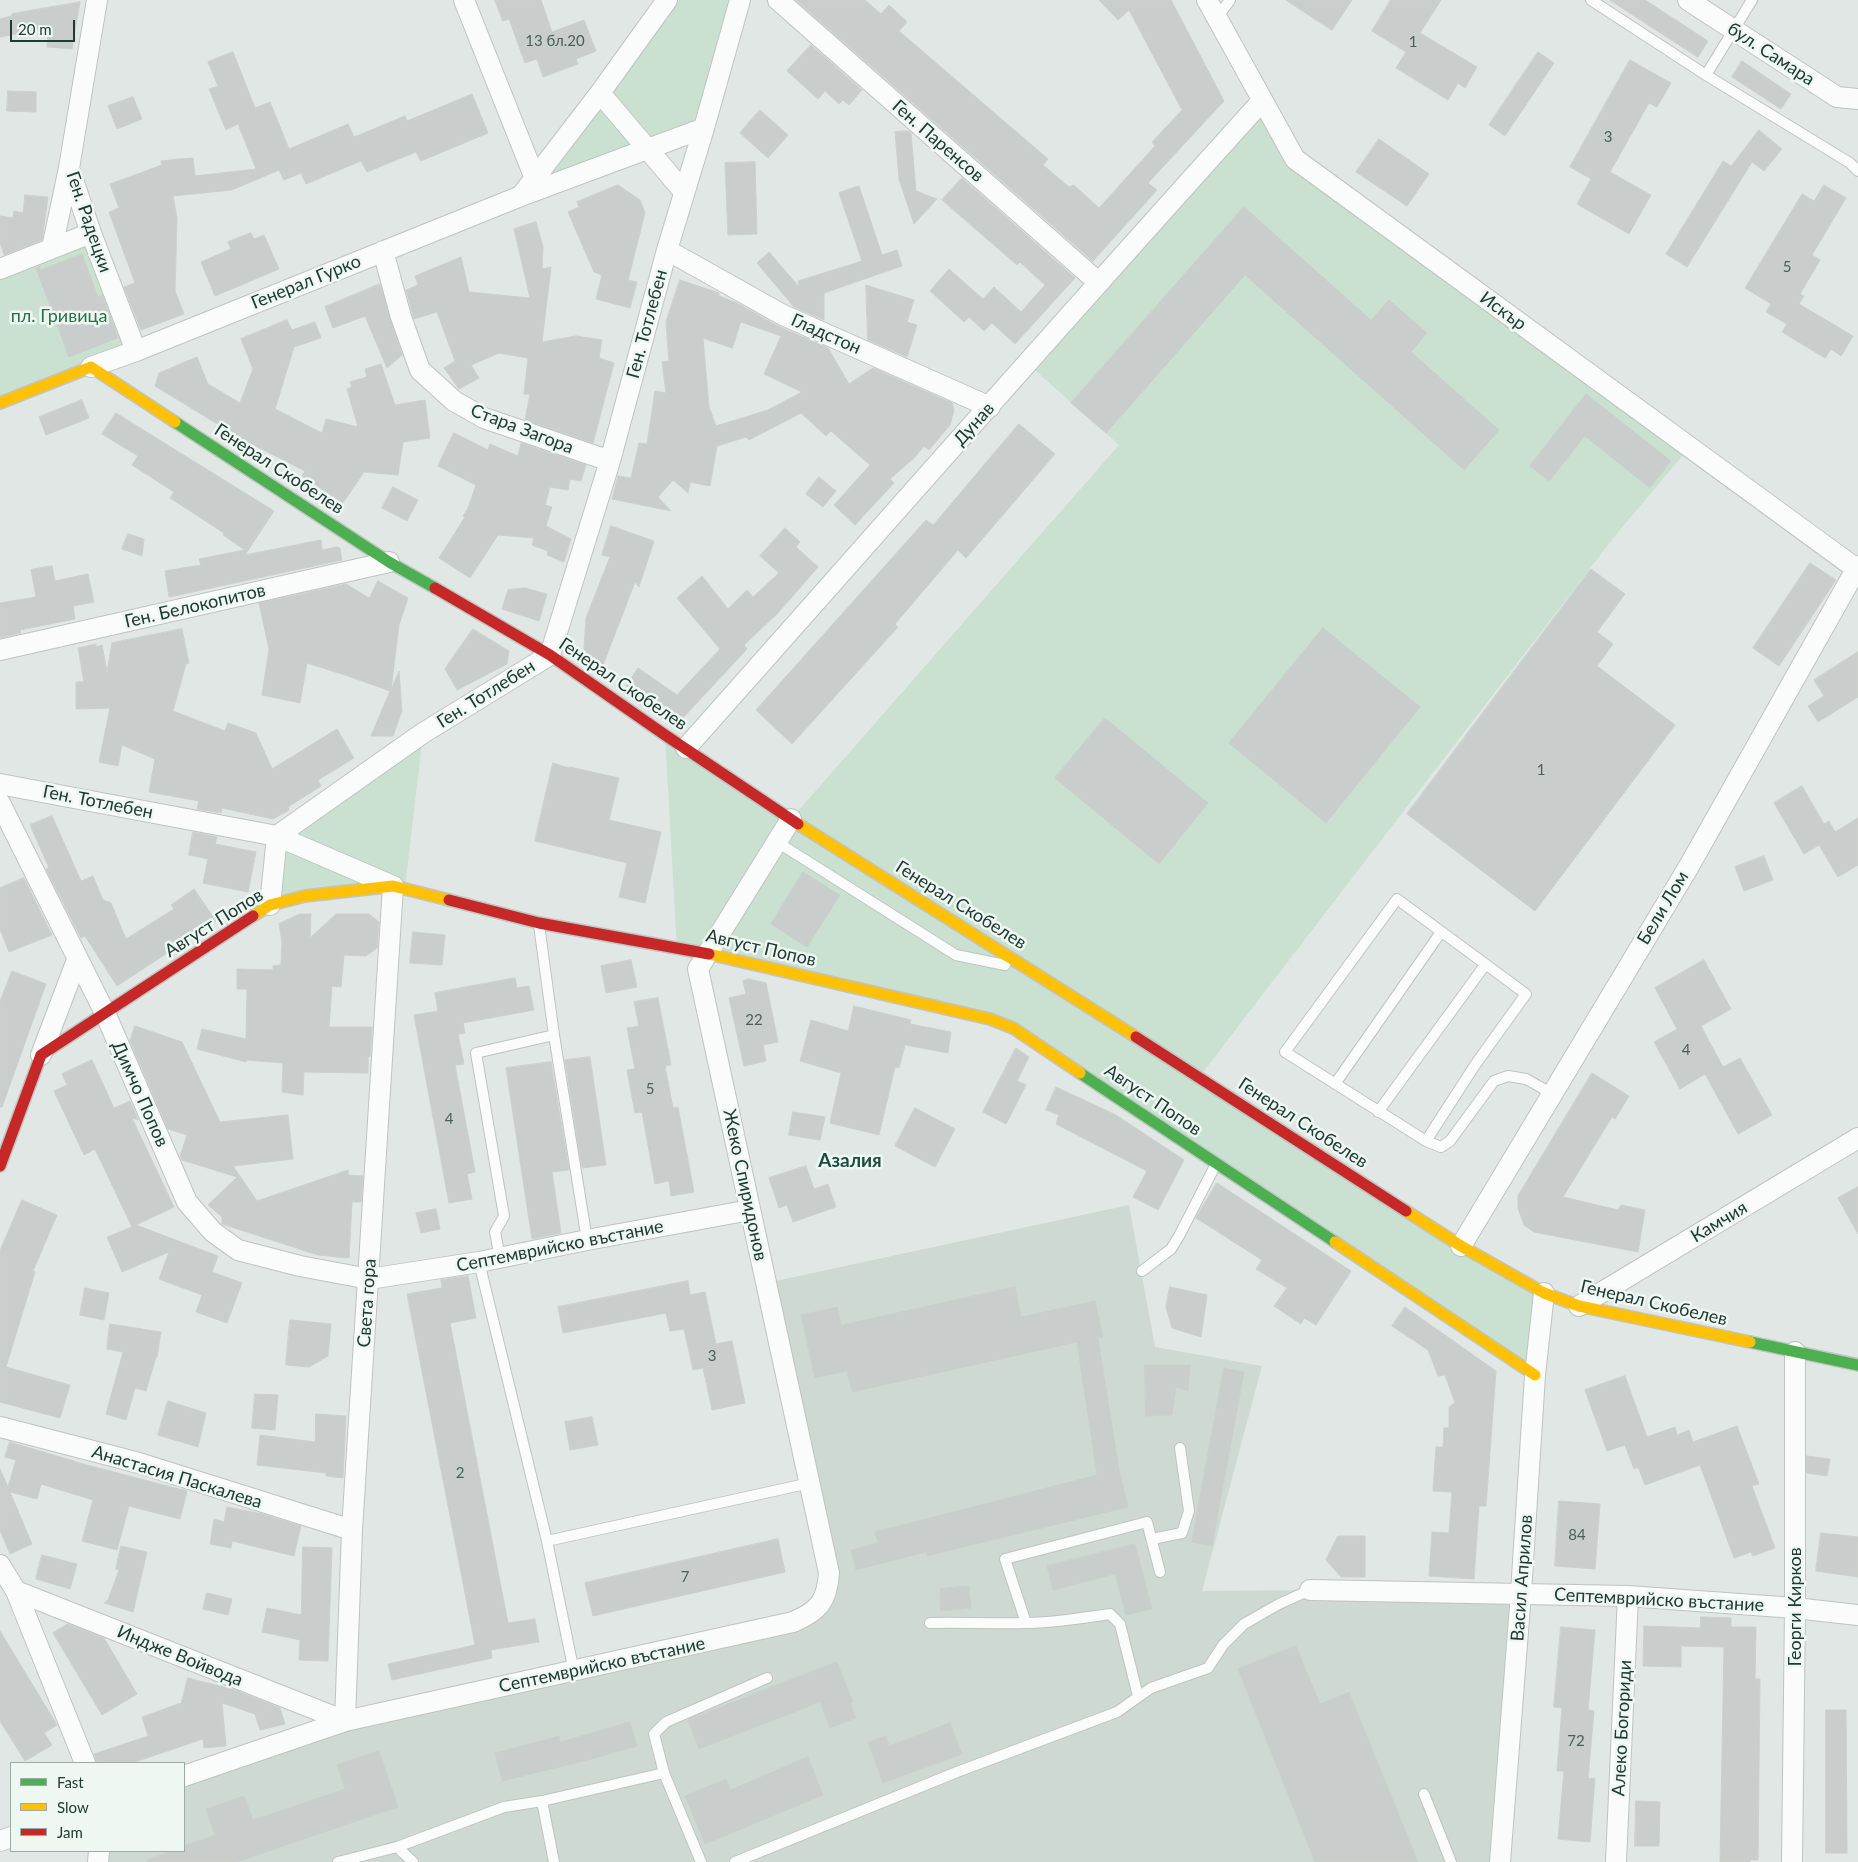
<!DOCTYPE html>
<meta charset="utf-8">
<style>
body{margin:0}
#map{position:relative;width:1858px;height:1862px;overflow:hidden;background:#e1e7e4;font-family:Lato,sans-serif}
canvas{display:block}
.legend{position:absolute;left:10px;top:1762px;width:175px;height:90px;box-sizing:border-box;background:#eff7f3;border:1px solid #9caba7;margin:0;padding:6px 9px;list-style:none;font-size:15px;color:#203a34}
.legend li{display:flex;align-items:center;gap:10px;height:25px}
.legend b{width:25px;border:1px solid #9caba7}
.scale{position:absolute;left:10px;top:20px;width:65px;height:22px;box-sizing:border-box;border:2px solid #203a34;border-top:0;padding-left:6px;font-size:15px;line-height:18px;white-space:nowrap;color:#203a34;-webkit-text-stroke:4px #eff7f3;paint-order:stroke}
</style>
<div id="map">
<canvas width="1858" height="1862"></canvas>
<ul class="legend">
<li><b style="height:6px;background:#4caf50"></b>Fast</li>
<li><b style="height:6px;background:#ffc107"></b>Slow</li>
<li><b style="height:6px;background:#c62828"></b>Jam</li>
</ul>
<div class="scale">20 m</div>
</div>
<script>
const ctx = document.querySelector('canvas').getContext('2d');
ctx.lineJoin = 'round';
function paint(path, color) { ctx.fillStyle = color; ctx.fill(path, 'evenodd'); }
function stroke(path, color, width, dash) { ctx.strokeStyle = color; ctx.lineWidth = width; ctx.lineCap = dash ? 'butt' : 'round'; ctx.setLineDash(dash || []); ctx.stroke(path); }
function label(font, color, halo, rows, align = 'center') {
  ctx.font = font + ' Lato,sans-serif'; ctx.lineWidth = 5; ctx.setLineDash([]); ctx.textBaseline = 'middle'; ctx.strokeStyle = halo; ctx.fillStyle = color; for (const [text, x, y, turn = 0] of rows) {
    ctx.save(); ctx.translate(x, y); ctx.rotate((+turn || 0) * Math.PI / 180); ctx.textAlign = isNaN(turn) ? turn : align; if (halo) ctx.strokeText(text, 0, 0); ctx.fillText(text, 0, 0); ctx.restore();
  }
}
paint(new Path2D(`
 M1129 1205 1155 1347 1262 1366 1202 1591 1310 1590 1521 1593 1500 1862H98L99 1851H184V1776L345 1721 793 1622 828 1591 766 1283Z`), '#cfd9d4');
paint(new Path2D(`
 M667 0H740L704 128 521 196Z
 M1262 101 1295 159 1690 447 1618 532 1200 1076 1544 1293 1535 1375 1013 1028 677 949 665 735 791 819 1119 445 1028 364Z
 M91 233 136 351 0 403V269Z
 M423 733 405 888 270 905 277 836Z`), '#cae1d1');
const building = new Path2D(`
 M495 0H541L552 32 584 20 596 51 576 59 578 64 543 77 537 59 525 63 509 19 503 21Z
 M796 0H865L881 14 889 5 907 22 899 31 1048 159 1043 165 1069 187 1074 185 1099 208 1155 146 1152 142 1182 110 1129 10 1118 20 1099 0H1171L1224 101 1148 183 1157 190 1093 261Z
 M1286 0H1352L1332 30Z
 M1391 0H1441L1420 33 1477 67 1465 88 1458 83 1448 100 1396 68 1406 52 1372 31Z
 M1610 0H1645L1708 41 1698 57Z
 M80 2 72 49 47 47 48 28 0 37V19L11 16 12 14Z
 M811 45 862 90 849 105 843 100 839 104 825 91 818 99 787 71Z
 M233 52 255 108 270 102 289 149 348 124 354 137 405 116 407 121 472 94 488 133 421 161 416 152 367 172 361 161 306 184 301 173 284 180 279 170 232 190 173 196 177 218 175 291 184 314 141 330 124 287 135 283 109 212 119 208 110 184 162 165 161 161 179 159 193 158 195 176 256 169 238 124 226 130 209 89 218 86 208 62Z
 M1538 52 1554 63 1505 136 1489 125Z
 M1630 60 1671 83 1657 107 1649 103 1610 172 1651 195 1629 234 1577 204 1591 179 1570 167Z
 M1742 61 1791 94 1781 109 1732 77Z
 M8 91 36 92V112L7 111Z
 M133 97 142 119 117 129 108 106Z
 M760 110 788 135 768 158 740 133Z
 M1759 130 1782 149 1764 171 1752 162 1687 267 1666 254 1723 161 1731 166Z
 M908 131 911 133 916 191 937 199 914 224 899 179 895 132Z
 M1379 139 1429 174 1407 206 1356 172Z
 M755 162 757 234 728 235 725 163Z
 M962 178 1075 278 1015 344 992 323 984 331 969 317 964 322 930 291 949 269 983 299 994 287 1021 312 1045 285 1020 262 1017 265 942 200Z
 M618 185 640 200 645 213 628 280 637 282 630 308 596 299 602 275 594 272 568 212 579 207 577 202Z
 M1824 185 1846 198 1812 255 1820 260 1800 294 1804 296 1799 304 1853 336 1841 356 1831 349 1825 358 1782 332 1787 324 1766 312 1771 304 1745 288 1802 194 1814 201Z
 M859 186 882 255 897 250 902 266 824 293V320L794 307 757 263 769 252 799 287 798 281 862 261 839 193Z
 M25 195 48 197 42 240 4 255 0 242V216L13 218 14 211 23 213Z
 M1244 207 1371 320 1389 300 1427 333 1411 352 1499 430 1464 470 1245 275 1106 433 1071 403Z
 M536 222 543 247 542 269 551 267 542 342 576 336 602 340 599 358 614 363 593 443 525 420 530 394H524L528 358 499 353 471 365 479 378 459 389 444 368 455 361 437 312 414 319 406 290 418 285 415 276 461 257 469 292 530 298 514 229Z
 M251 233 254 239 264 235 279 269 215 296 201 262 231 249 228 242Z
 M82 254 98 297 102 295 118 338 69 357 36 268 40 266V270Z
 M680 280 719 293V296L737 303 778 326 828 348 849 384 873 368 952 403 954 410 950 425 929 450 924 446 915 457 890 479 894 483 855 525 834 505 870 465 831 431 826 436 801 413 749 440 746 437 717 446 710 486 690 482 688 493 673 480 658 497 671 511 612 499 618 476 631 478 639 443 647 444 655 391 666 393 662 362 669 361 666 322ZM741 322 781 336 764 374 802 392 768 410 716 426 709 407 703 338 732 348Z
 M380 284 402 355 387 368 365 316 333 328 325 307Z
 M866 285 914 300 907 322 917 325 907 357 868 340Z
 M287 320 292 330 315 322 321 338 294 347 275 409 322 433 326 419 358 427 347 389 352 387 350 382 367 377 365 369 381 364 395 405 425 400 430 438 403 442 398 475 364 472 343 503 302 476 305 471 242 439 155 386 159 373 197 357 208 384 240 403 253 369 241 339Z
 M1586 394 1671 461 1650 488 1585 436 1549 481 1530 466Z
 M82 400 89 418 46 435 39 417Z
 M116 413 274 511 245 555 321 540 322 550 337 547 340 548 342 560 169 597 165 571 201 565 199 559 245 550 223 535 224 533 170 498 174 492 132 465 138 456 102 434Z
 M1019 424 1055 454 966 558 958 550 895 624 898 627 792 744 756 710 926 520 933 525Z
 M454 433 488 450 490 444 518 456 521 443 586 465 581 481 570 479 568 490 550 487 545 505 552 507 546 526 571 539 564 562 547 555 548 551 532 545 534 538 498 535 470 578 439 558 465 517 463 516 468 508 476 485 438 466Z
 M819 477 836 491 823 507 806 494Z
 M393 487 418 500 407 521 382 508Z
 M611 526 654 541 639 587 635 582 603 665 591 660 584 649 586 618 610 557 602 555Z
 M785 528 800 542 796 547 818 567 778 613 744 645 747 649 681 720 626 686 638 668 677 695 720 649 677 598 702 576 728 609 747 590 753 597 779 573 760 556Z
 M128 534 144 539 142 556 122 549Z
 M1810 563 1836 580 1779 666 1753 648Z
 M52 566 55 581 88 574 94 602 73 606 75 619 20 630 21 633 0 638V603L36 597 31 570Z
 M1591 569 1625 594 1597 632 1613 644 1597 666 1675 725 1535 911 1407 814Z
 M378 581 408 598 399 625 391 690 399 671 402 711 393 736H371L390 691 345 675 307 663 300 703 262 695 269 649 259 603 346 584 369 598Z
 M525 588 547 594 539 621 502 609 508 590Z
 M1323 628 1420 707 1326 823 1229 743Z
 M182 629 189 663 186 664 173 711 225 731 228 723 256 733 272 769 337 729 354 758 318 780 321 786 288 807 289 810 273 819 222 808 221 813 197 809 199 801 149 792 155 759 122 745 118 766 99 762 110 708 76 709V682H84L78 648 96 644V647L102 645 107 672 112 643Z
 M473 629 509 651 507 664 457 690 445 669Z
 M1858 652V697L1818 722 1808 706 1824 696 1814 680Z
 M1105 718 1208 803 1159 864 1055 778Z
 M553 763 569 768 570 767 619 778 609 820 661 832 645 903 619 897 627 863 535 841Z
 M1802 786 1824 824 1829 821 1835 832 1858 818V865L1838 877 1819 845 1804 854 1774 803Z
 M52 816 81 881 93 876 103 900 111 903 126 939 174 909 171 905 194 889 216 921 117 986 85 936 81 938 46 869 49 868 30 825Z
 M193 832 217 837 215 844 256 852 248 892 203 883 208 859 189 855Z
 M1764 856 1773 880 1744 891 1735 867Z
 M803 872 840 895 807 947 771 924Z
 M24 878 52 935 9 952 0 929V888Z
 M300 914H311L310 938 336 914H369L379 922 377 948 366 956 344 955 341 987 332 986 329 1027H372L370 1057 368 1056V1073L304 1072 303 1095 282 1092 283 1063 246 1060V1062L197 1049 202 1029 246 1039 247 989H237V969L273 970V966L281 965 282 942 279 924Z
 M413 932 445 935 442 965 410 963Z
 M631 960 637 987 606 993 601 966Z
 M1704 960 1731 1009 1701 1026 1723 1067 1740 1058 1772 1115 1738 1134 1705 1074 1680 1089 1654 1042 1677 1029 1655 988Z
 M12 971 46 984 2 1107H0V1002Z
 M515 978 517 988 529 986 534 1010 463 1023 465 1033 458 1034 464 1064 455 1065 475 1172 467 1174 472 1199 449 1203 414 1015 438 1011 435 993Z
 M749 979 766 983 778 1042 763 1045 766 1061 744 1066 729 998 746 994 743 981Z
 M658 998 671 1065 665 1066 673 1108 678 1107 694 1192 671 1196 669 1181 655 1184 642 1112 635 1113 627 1070 635 1069 627 1028 639 1026 634 1002Z
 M854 1006 911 1020 910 1024 951 1032 948 1053 905 1045 899 1068 895 1067 879 1135 830 1123 841 1073 800 1061 811 1020 848 1031Z
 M135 1026 182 1042 220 1122 288 1115 293 1159 233 1166 257 1201 348 1170V1175L363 1176 361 1202H352L349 1258 318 1255 222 1224V1217L208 1205 237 1177 182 1160 180 1156 187 1135 168 1129 130 1041Z
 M1016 1048 1029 1057 1017 1081 1026 1085 1006 1124 983 1112Z
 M590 1057 606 1165 582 1168 565 1060Z
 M92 1060 114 1108 130 1101 138 1120 132 1118 174 1207 136 1225 218 1256 212 1272 242 1283 227 1323 196 1312 202 1295 159 1279 169 1252 122 1272 107 1237 132 1227 95 1149 84 1155 54 1091 67 1085 62 1074Z
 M551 1062 569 1170 552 1172 561 1233 532 1239 506 1068Z
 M1592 1073 1629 1096 1615 1119 1612 1117 1563 1197 1618 1210 1621 1205 1645 1210 1638 1252 1534 1232 1524 1225 1518 1208V1196Z
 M1056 1087 1116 1115 1184 1160 1158 1210 1133 1197 1147 1171 1056 1124 1059 1115 1046 1110Z
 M915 1108 955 1129 935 1167 895 1146Z
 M793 1112 825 1117 820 1140 789 1135Z
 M806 1166 814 1189 828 1184 836 1207 793 1222 787 1205 779 1208 769 1178Z
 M1217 1183 1351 1271 1316 1325 1304 1318 1301 1324 1274 1306 1287 1288 1256 1269 1262 1260 1196 1218Z
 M1858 1187V1234L1838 1198Z
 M22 1200 57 1215 33 1271 35 1272 6 1367 70 1385 60 1418 0 1402V1251Z
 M436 1209 440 1229 421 1233 416 1213Z
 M468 1276 476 1318 450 1323 508 1623 535 1619 539 1642 491 1650 492 1658 392 1680 388 1664 475 1645 407 1294 442 1288 441 1280Z
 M688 1281 690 1295 705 1292 716 1344 732 1341 745 1403 712 1410 703 1368 693 1370 684 1329 670 1331 666 1313 563 1333 558 1307Z
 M1015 1287 1021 1317 1095 1301 1103 1337 1098 1338 1119 1470 1128 1507 927 1556 926 1552 856 1570 851 1550 878 1543 875 1532 1097 1475 1077 1342 852 1392 847 1371 815 1378 801 1315 837 1307 841 1325Z
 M1170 1287 1207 1295 1201 1337 1172 1328 1166 1307Z
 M85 1288 109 1293 104 1320 80 1315Z
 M1405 1307 1496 1371 1486 1506H1479L1474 1579 1429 1576 1432 1532 1449 1533 1452 1492 1433 1491 1436 1447H1443L1444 1428H1449V1407L1455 1403 1445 1375 1438 1376 1428 1350 1392 1326Z
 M290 1320 331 1324 328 1356 309 1367 286 1365Z
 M110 1324 161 1332 157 1357H156L146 1391 135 1388 126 1420 106 1414 123 1352 107 1349Z
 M1145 1365H1190L1188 1391 1176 1387 1172 1415 1146 1416Z
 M1224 1368 1244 1372 1212 1546 1192 1542Z
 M1625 1376 1647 1437 1675 1427 1677 1435 1689 1430 1693 1442 1737 1426 1759 1484 1752 1486 1775 1548 1753 1556 1751 1552 1734 1558 1700 1465 1645 1485 1638 1467 1634 1469 1625 1445 1607 1451 1585 1390Z
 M255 1394 278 1395 275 1430 252 1428Z
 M168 1401 206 1413 198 1447 158 1435Z
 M316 1414 346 1416 343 1478 326 1476V1473L257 1465 260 1435 315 1442Z
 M592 1417 598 1445 570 1450 565 1422Z
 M10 1442 87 1465 187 1491 180 1519 129 1506 117 1550 82 1541 93 1500 41 1484 37 1499 10 1492 32 1544 10 1554 0 1530V1469L8 1487 16 1460 5 1457Z
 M1807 1456 1830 1459 1827 1476 1807 1473Z
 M1559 1501 1600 1504 1595 1569 1555 1566Z
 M227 1507 262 1514 301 1526 294 1556 232 1541 231 1548 210 1544 214 1519 224 1522Z
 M1821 1533 1858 1537V1577L1816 1571Z
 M1338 1536H1365V1577H1341L1326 1560Z
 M778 1539 785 1572 593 1616 585 1583Z
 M1135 1544 1152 1609 1126 1615 1115 1574 1053 1590 1047 1566Z
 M121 1546 147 1552 133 1612 104 1603 108 1600 119 1570 116 1569Z
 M303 1547 332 1548 328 1661 299 1660 300 1640 262 1632 267 1608 301 1615Z
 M42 1555 77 1564 70 1589 36 1579Z
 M969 1586 971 1608 941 1611 940 1589Z
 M207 1593 232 1599 228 1615 203 1609Z
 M1701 1617 1731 1618V1627H1756L1755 1679H1760L1758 1860H1750V1862H1720L1724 1647 1681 1646V1667L1643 1666 1644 1626 1700 1628Z
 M68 1624 104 1638 137 1694 102 1715 53 1633Z
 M1561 1627 1595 1630 1588 1710 1594 1711 1588 1779 1595 1778 1590 1842 1558 1839 1564 1771H1557L1562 1708 1554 1707Z
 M0 1631 57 1725 44 1733 52 1745 25 1761 0 1721Z
 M1296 1646 1320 1704 1349 1692 1418 1862H1315L1238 1669Z
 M837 1662 853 1702 850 1703 856 1718 830 1728 820 1702 699 1749 688 1720Z
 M188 1678 235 1690 280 1708 285 1724 260 1730 255 1714 222 1703 226 1746 204 1748 203 1739 132 1763H97L94 1754 148 1736 142 1717 181 1703Z
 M1826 1710H1846L1847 1853H1826Z
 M630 1722 637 1746 588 1760 502 1781 495 1753 559 1736 560 1742Z
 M950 1723 962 1754 883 1783 868 1742 886 1736 889 1746Z
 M379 1751 398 1807 237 1862H147V1860L172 1851H184V1846L215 1835 206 1809 244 1796 253 1820 345 1789 337 1765Z
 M808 1757 823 1795 705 1844 685 1796 726 1779 730 1790Z
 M1636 1801 1660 1802 1659 1846H1635Z`);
paint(building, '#c9cecc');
stroke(building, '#cad0cd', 1);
const lane = new Path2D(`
 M1591 0 1706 75
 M1752 0 1706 75 1850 163 1858 171
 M1217 18 1230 0
 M777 842 956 955 1005 965
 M1397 899 1526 994 1475 1065 1426 1141 1285 1052Z
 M539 925 554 1035 587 1240
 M1335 1084 1441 932
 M1378 1112 1485 965
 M1426 1141 1441 1147 1450 1141 1494 1081 1508 1076 1526 1079 1551 1093
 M500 1258 495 1232 504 1216 476 1053 554 1035
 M479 1262 547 1541 574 1672
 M1142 1271 1171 1249 1179 1236 1216 1164
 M1152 1539 1182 1533 1189 1511 1180 1448
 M547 1541 810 1483
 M930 1623C962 1622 994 1624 1026 1623 1054 1623 1082 1618 1110 1614L1120 1624 1138 1696
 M1026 1623 1005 1559 1147 1522 1160 1572
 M664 1773 654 1734 666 1722 767 1678
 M1424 1794 1451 1862
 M542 1801 554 1862
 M397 1847 413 1862
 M338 1862 397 1847 504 1807 542 1801 664 1773 701 1862
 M735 1862 957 1772 1117 1712 1151 1688 1208 1668 1223 1645 1244 1624 1279 1604 1310 1590`);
const street = new Path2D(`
 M97 0 69 168 91 233 136 351
 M464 0 534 176
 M778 0 1098 282
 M1207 0 1295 159 1858 570
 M1688 0 1837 97 1858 99
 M600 93 684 192
 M521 196 600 93 667 0
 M52 248 69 168
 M667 250 783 315 990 407
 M383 251 401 317 420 370 454 401 484 418 610 461
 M0 269 91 233
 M91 367 136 351 521 196 704 128 740 0
 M0 650 389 562
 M686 748C878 532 1068 315 1262 101
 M0 784 277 836 423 733 550 655 610 461 667 250 704 128
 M0 803 105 1013 187 1202 213 1232 238 1250 300 1266 369 1279 479 1262 587 1240 750 1210
 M270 905 277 836 393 886 352 1530 345 1721
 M41 1055 77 960
 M1461 1246 1688 868 1858 566
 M1579 1306 1858 1138
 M0 1427 139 1463 352 1530
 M0 1565 16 1591 85 1763
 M1310 1590 1628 1596 1795 1608 1858 1615
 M16 1591 345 1721
 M184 1776 345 1721 793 1622C819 1611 827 1601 829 1573L698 969 791 819
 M0 1841 11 1837
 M1616 1861 1628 1596
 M98 1862 99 1851
 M1500 1862 1521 1593 1535 1375 1544 1293
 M1792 1862 1795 1608V1352`);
const fast = new Path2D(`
 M175 422 389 562 435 588
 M1080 1073 1335 1242
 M1750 1342 1858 1365`);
const slow = new Path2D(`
 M0 403 91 367 175 422
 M798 824 1136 1037
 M253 916 270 905 305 896 393 886 449 900
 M709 954 990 1019 1013 1028 1080 1073
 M1406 1211 1461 1246 1544 1293 1579 1306 1750 1342
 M1335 1242 1535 1375`);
const jam = new Path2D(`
 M435 588 550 655 665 735 798 824
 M449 900 539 923 709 954
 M1136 1037 1406 1211
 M0 1166 41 1055 253 916`);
stroke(lane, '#bec4c1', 12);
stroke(street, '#bec4c1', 22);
stroke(fast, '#bec5c2', 14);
stroke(slow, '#bec5c2', 14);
stroke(jam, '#bec5c2', 14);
stroke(lane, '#fafbfb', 10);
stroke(street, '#fafbfb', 20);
stroke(fast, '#4caf50', 11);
stroke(slow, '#ffc107', 11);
stroke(jam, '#c62828', 11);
label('15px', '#4b605b', null, [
 ["13 бл.20",555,41],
 ["1",1413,42],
 ["3",1608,137],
 ["5",1787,267],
 ["1",1541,770],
 ["22",754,1020],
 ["4",1686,1050],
 ["5",650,1089],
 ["4",449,1119],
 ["3",712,1356],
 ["2",460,1473],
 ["84",1577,1535],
 ["7",685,1577],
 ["72",1576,1741]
]);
label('18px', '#203a34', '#eff7f3', [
 ["бул. Самара",1771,54,33],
 ["Ген. Паренсов",938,141,41],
 ["Ген. Радецки",89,222,71],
 ["Генерал Гурко",306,282,-22],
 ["Искър",1503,311,36],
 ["Ген. Тотлебен",647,324,-75],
 ["Гладстон",826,334,24],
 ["Дунав",974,424,-48],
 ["Стара Загора",522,429,21],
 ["Генерал Скобелев",279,469,33],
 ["Ген. Белокопитов",195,606,-13],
 ["Генерал Скобелев",623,684,34],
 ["Ген. Тотлебен",486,694,-32],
 ["Ген. Тотлебен",98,802,11],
 ["Генерал Скобелев",961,905,32],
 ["Бели Лом",1663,908,-59],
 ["Август Попов",214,923,-32],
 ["Август Попов",761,948,13],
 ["Димчо Попов",140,1094,66],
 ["Август Попов",1153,1100,34],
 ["Генерал Скобелев",1303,1123,33],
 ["Жеко Спиридонов",745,1185,78],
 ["Камчия",1719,1222,-31],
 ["Септемврийско въстание",560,1246,-11],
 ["Света гора",367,1303,-86],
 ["Генерал Скобелев",1654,1303,13],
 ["Анастасия Паскалева",177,1477,17],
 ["Васил Априлов",1522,1578,-86],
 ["Септемврийско въстание",1659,1600,3],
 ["Георги Кирков",1795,1607,-90],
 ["Индже Войвода",180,1656,22],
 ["Септемврийско въстание",602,1665,-12],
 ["Алеко Богориди",1622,1728,-87]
]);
label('18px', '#2a7147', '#eff7f3', [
 ["пл. Гривица",59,316]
]);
label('bold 19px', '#1c4c42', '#eff7f3', [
 ["Азалия",850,1161]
]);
</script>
